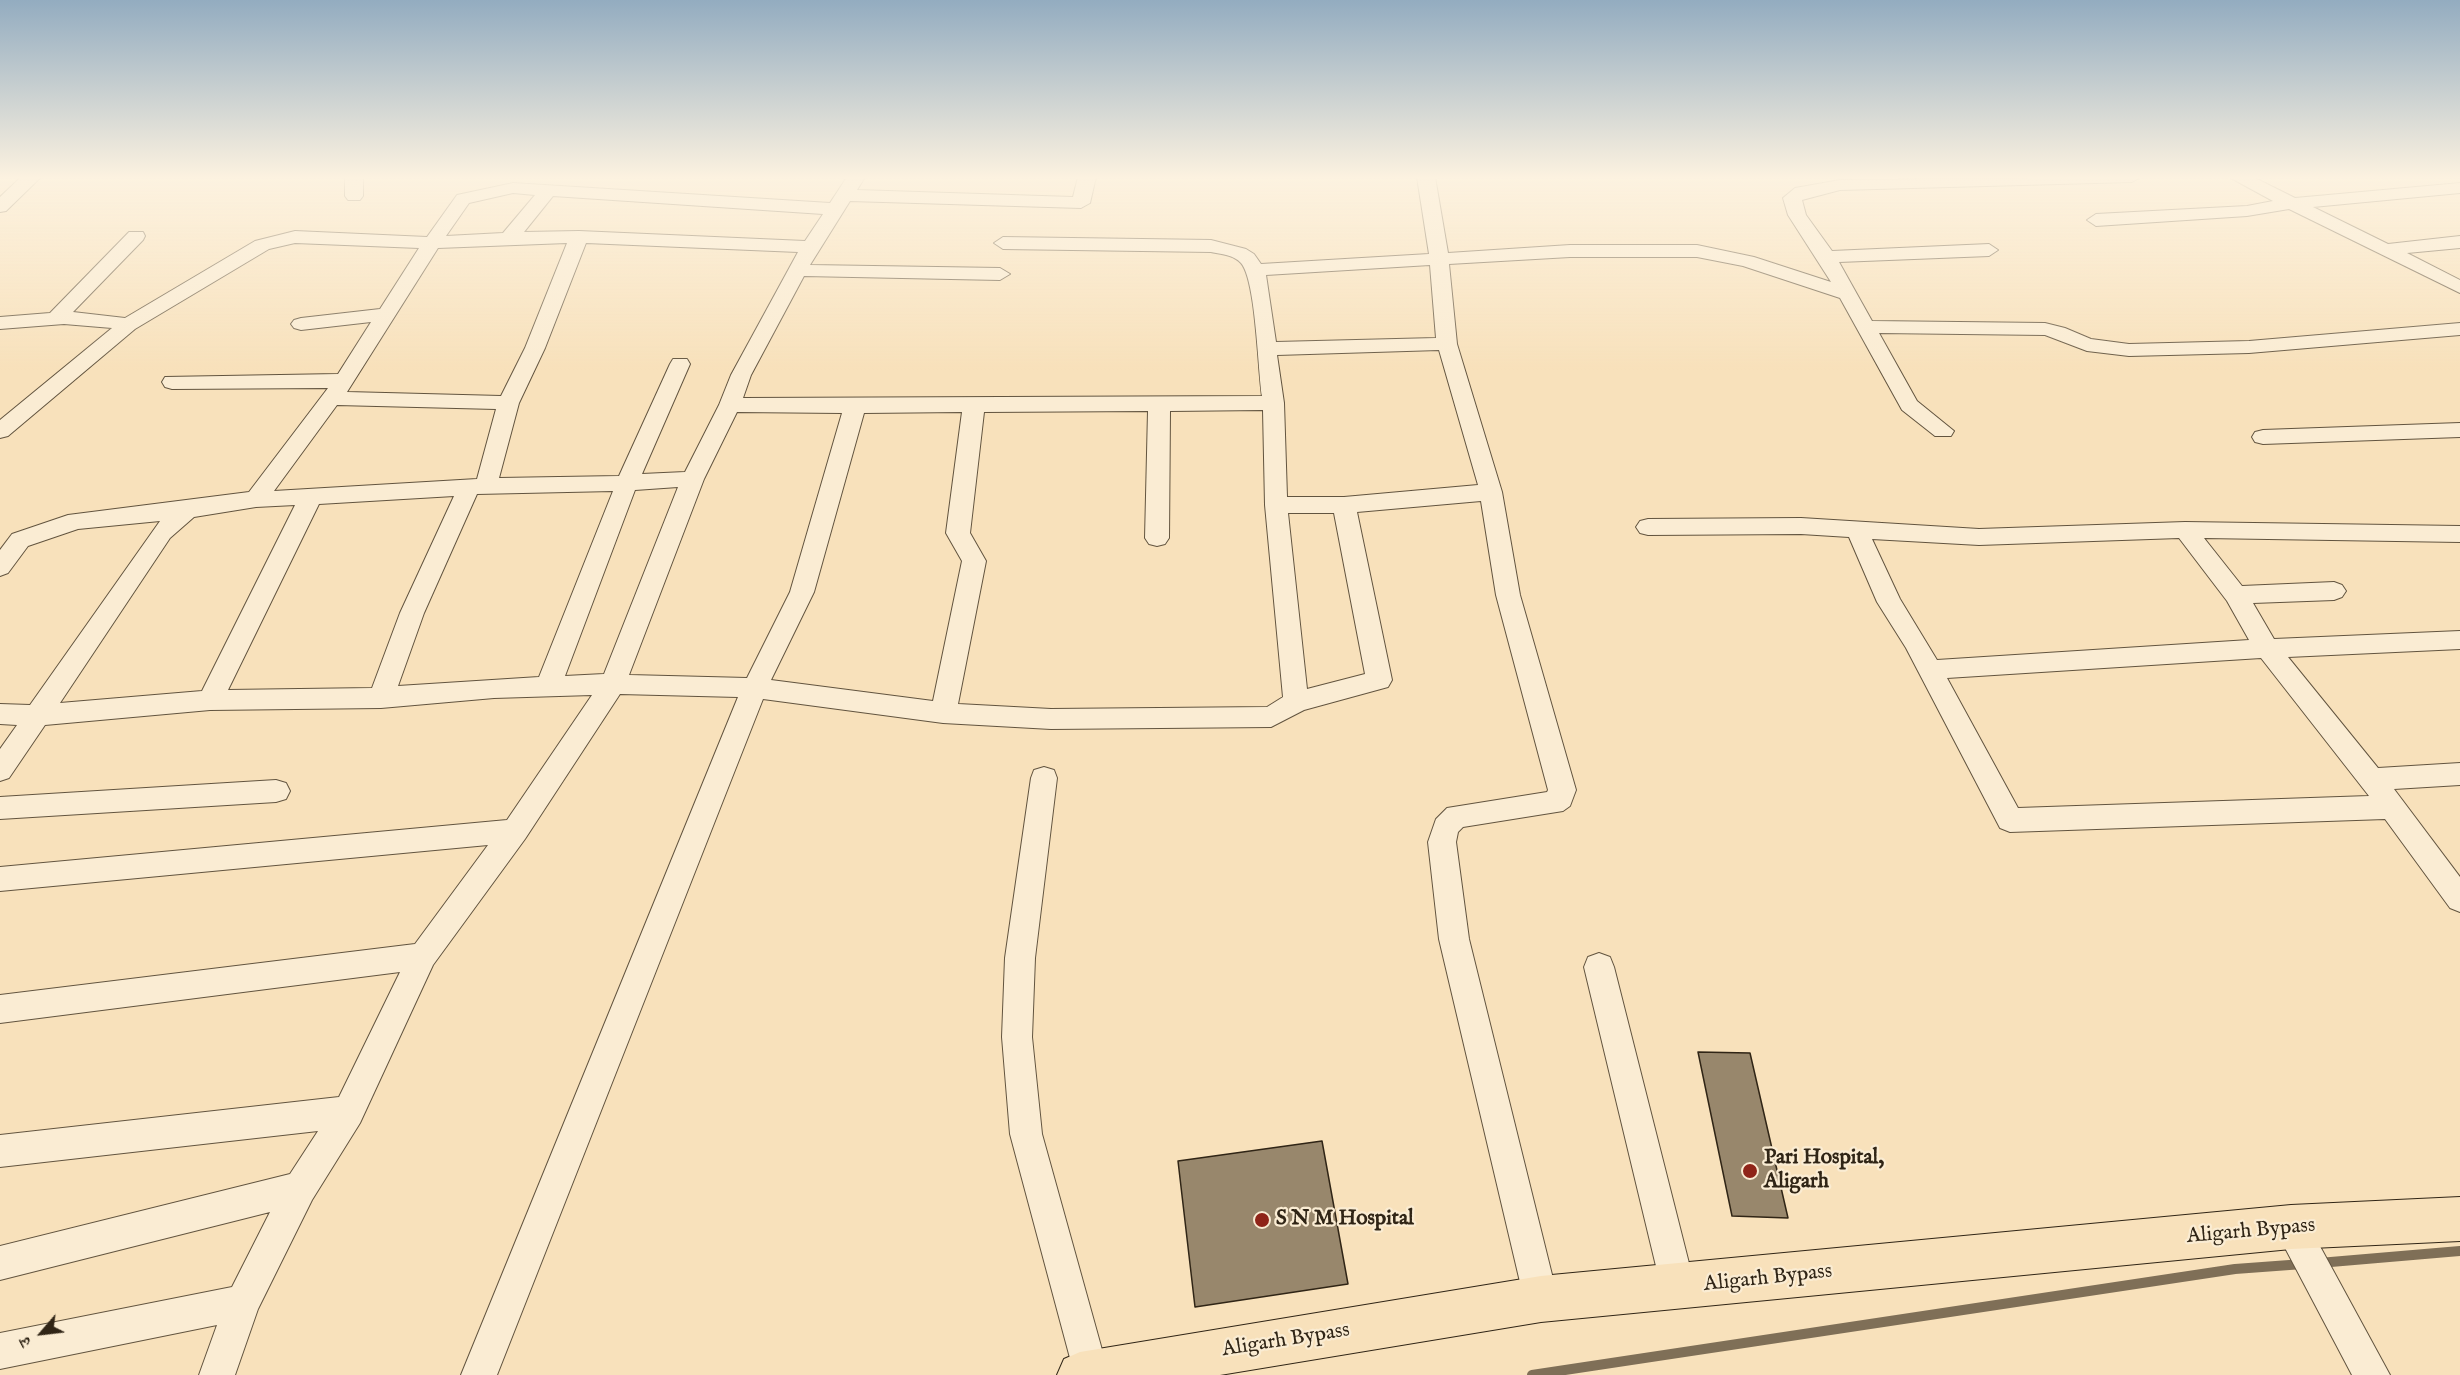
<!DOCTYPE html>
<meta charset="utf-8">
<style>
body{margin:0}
#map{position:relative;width:2460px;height:1375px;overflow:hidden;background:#f8e1bb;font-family:"IM FELL English","Noto Serif Devanagari",serif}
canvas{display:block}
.north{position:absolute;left:12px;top:1303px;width:60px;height:60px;-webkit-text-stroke:4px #faecd3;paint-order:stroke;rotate:242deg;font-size:16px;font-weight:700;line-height:24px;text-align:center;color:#302516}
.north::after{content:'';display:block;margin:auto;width:21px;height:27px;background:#302516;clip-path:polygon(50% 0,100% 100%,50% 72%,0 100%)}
</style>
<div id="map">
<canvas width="2460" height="1375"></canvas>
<div class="north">उ</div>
</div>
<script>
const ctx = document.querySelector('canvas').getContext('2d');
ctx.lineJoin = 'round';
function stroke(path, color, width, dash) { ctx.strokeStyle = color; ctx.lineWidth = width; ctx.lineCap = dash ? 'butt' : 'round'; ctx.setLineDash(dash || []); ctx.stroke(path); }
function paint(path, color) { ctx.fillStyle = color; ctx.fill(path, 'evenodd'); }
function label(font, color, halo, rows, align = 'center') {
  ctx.font = font + ' "IM FELL English",serif'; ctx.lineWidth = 4.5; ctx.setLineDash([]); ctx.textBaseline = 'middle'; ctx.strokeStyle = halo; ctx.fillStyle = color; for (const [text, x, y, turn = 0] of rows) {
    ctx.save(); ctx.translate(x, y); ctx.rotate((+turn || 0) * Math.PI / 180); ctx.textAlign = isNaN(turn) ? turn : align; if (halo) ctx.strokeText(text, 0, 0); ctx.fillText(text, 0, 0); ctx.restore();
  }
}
stroke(new Path2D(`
 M2319 1263 2460 1251
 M1532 1375 2235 1269 2303 1264`), '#7f6f57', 10);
const building = new Path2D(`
 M1698 1052 1750 1053 1788 1218 1732 1216Z
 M1322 1141 1348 1284 1195 1307 1178 1161Z`);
paint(building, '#98876c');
stroke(building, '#302516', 1.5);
const street = new Path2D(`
 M21 177H41L6 211 0 212V197Z
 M345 177H363V196L360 200H348L345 196Z
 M847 177H865L857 190 1073 197 1078 177H1096L1090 203 1081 208 850 201 810 265 1000 268 1010 274 1000 280 804 276 751 375 743 398 1262 396C1258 370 1256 280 1241 263 1234 255 1221 254 1211 252L1003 249 994 243 1003 237 1211 240 1246 249 1254 254 1261 264 1429 254 1417 177H1435L1448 253 1570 245H1697L1754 257 1831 282 1788 215 1783 198 1795 188 1840 180 2141 177 2132 182 1840 190 1802 200 1806 215 1832 251 1989 244 1998 250 1989 256 1839 262 1872 321 2045 323 2065 328 2091 339 2129 344 2249 341 2460 323V335L2249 353 2129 356 2087 351 2045 335 1879 333 1917 401 1954 431 1951 436H1935L1902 410 1840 298 1743 266 1697 257H1570L1449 264 1457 344 1502 492 1520 595 1576 790 1570 806 1563 811 1463 827 1458 832 1456 842 1469 939 1558 1299 1553 1311 1541 1316 1529 1311 1524 1299 1439 939 1428 842 1436 819 1447 808 1547 792 1548 790 1496 595 1481 501 1357 512 1392 680 1388 687 1304 710 1271 727 1051 729 943 723 763 699 497 1375H461L738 697 620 694 525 839 433 965 360 1123 312 1200 258 1309 235 1375H199L217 1325 0 1369V1333L232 1287 270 1212 0 1280V1246L290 1174 318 1131 0 1167V1135L339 1097 400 972 0 1023V995L415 944 488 845 0 891V867L507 820 592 695 494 698 381 708 210 710 45 725 9 778 0 781V749L17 725 0 724V704L30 705 160 521 78 529 28 546 8 573 0 576V550L12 534 68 515 249 492 328 388 172 389 165 387 162 382 165 377 338 374 371 322 301 330 294 328 291 324 294 320 301 318 380 309 419 248 295 243 269 249 135 329 8 436 0 438V420L112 328 64 324 0 329V317L50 313 129 232H143L145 236 143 240 73 312 125 318 255 241 295 231 427 237 457 195 513 183 830 203ZM513 193 535 195 503 233 446 236 469 203ZM553 196 823 214 805 241 579 231 524 232ZM567 243 525 348 501 396 347 392 438 248ZM586 243 798 252 731 375 719 405 685 472 642 474 690 364 687 359H673L670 364 619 476 499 478 519 403 545 348ZM1430 265 1436 338 1276 342 1266 275ZM1439 350 1478 485 1344 497H1287L1284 403 1277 355ZM337 405 496 409 477 479 274 491ZM1263 410 1265 505 1283 697 1267 707 1051 709 958 704 986 561 970 533 984 412 1148 411 1145 538 1149 544 1157 546 1165 544 1169 538 1170 411ZM737 412 842 413 790 592 747 678 629 675 704 479ZM962 412 946 533 962 561 933 701 771 680 814 592 864 413ZM678 487 604 674 565 676 635 490ZM613 491 539 677 398 686 424 613 477 494ZM454 496 400 613 372 688 228 690 319 504ZM295 505 202 691 60 703 170 538 194 517 256 507ZM1288 513H1334L1365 674 1307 689Z
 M2229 177H2253L2295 198 2460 183V193L2313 207 2388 244 2460 236V248L2407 253 2460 280V293L2289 209 2247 216 2096 226 2087 220 2096 214 2247 206 2273 201Z
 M2460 423V437L2263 444 2255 442 2252 437 2255 432 2263 430Z
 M1801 518 1979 529 2185 522 2460 526V542L2204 538 2242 586 2334 582 2342 585 2346 591 2342 597 2334 600 2253 603 2274 639 2460 631V649L2288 657 2378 768 2460 763V785L2394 789 2460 877V912L2450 908 2385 819 2010 832 2000 828 1906 648 1877 602 1849 537 1801 534 1648 535 1640 533 1636 527 1640 521 1648 519ZM2179 538 2227 601 2249 640 1937 660 1900 599 1872 539 1979 545ZM2261 658 2369 796 2018 808 1947 678Z
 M1044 767 1054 770 1057 778 1035 958 1032 1037 1042 1134 1109 1375 1074 1373 1010 1134 1002 1037 1005 958 1031 778 1034 770Z
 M276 780 286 783 290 791 286 799 276 802 0 819V797Z
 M1599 953 1610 957 1614 967 1695 1287 1690 1299 1678 1304 1666 1299 1661 1287 1584 967 1588 957Z
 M2291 1210 2303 1215 2390 1375H2352L2274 1227 2279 1215Z`);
const highway = new Path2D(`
 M2460 1197V1241L2291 1249 1541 1322 1220 1375H1057L1064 1359 1080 1352 1541 1276 2291 1205Z`);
stroke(street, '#62543f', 2);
stroke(highway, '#302516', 2);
paint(street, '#faecd3');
paint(highway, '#f8e1bb');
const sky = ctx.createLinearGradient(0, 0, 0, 370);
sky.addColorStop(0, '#93acc0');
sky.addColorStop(0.48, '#fcf2e0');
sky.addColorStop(1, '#fcf2e000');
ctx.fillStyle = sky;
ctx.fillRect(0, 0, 2460, 370);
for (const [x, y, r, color] of [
 [1750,1171,8,"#8f2418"],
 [1262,1220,8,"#8f2418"]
]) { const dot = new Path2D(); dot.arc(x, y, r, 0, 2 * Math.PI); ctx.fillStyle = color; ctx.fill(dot); stroke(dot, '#faecd3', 2); }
label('bold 21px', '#302516', '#faecd3', [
 ["Pari Hospital,",1764,1159],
 ["Aligarh",1764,1183],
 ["S N M Hospital",1276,1220]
], 'left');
label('21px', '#302516', '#faecd3', [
 ["Aligarh Bypass",2251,1232,-5],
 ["Aligarh Bypass",1768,1279,-6],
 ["Aligarh Bypass",1286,1341,-9]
]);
</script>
